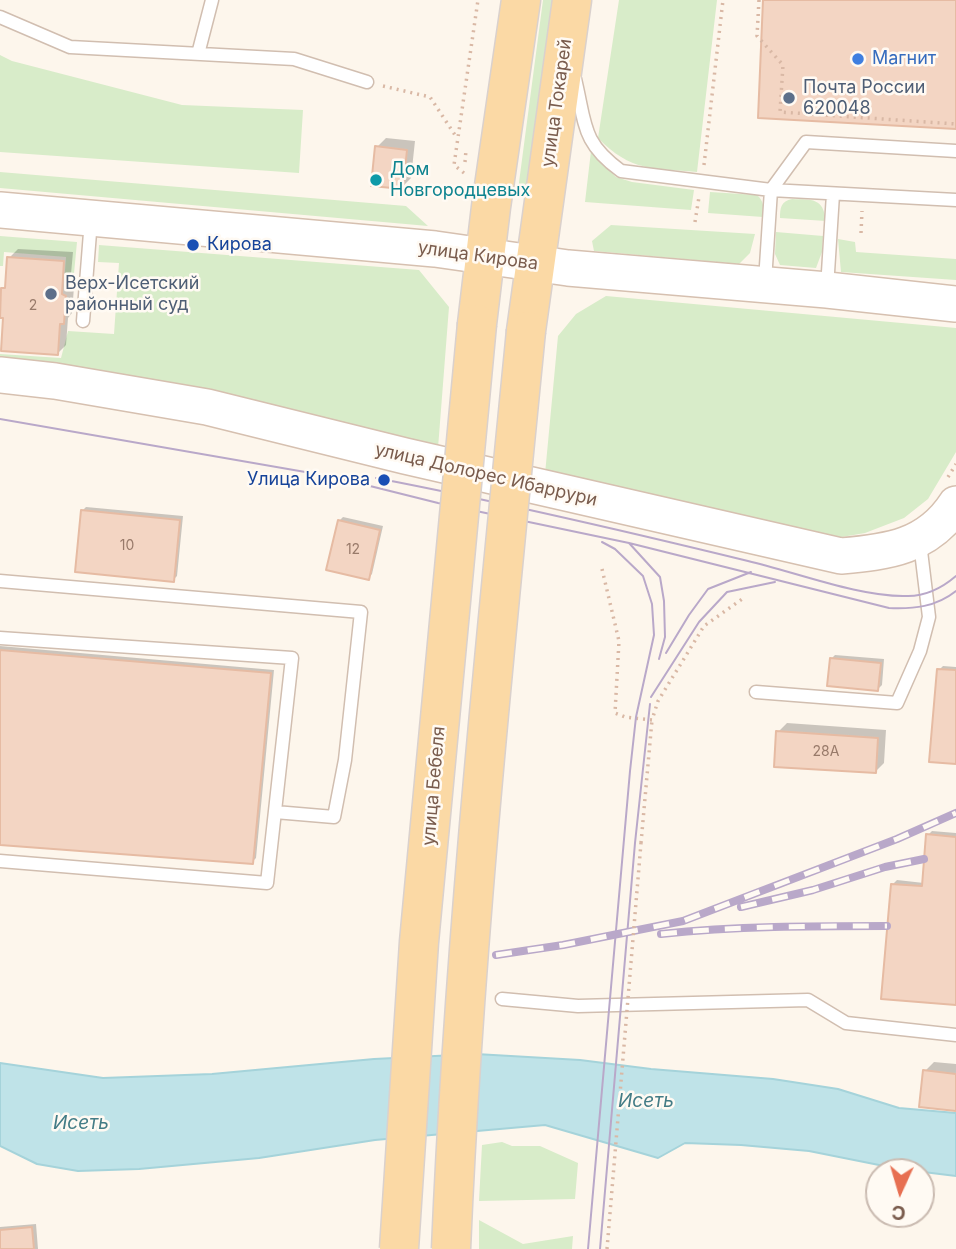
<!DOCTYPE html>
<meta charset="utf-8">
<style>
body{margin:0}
#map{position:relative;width:956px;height:1249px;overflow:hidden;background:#fdf6ec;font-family:Inter,sans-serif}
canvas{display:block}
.north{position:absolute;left:865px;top:1158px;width:70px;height:70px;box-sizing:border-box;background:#fffaf3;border:2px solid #cabbb1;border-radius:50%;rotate:184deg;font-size:19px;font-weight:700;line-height:28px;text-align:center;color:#7a5c4d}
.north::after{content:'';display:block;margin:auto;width:24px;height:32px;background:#e76f51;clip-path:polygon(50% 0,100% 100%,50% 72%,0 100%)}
</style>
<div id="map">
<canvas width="956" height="1249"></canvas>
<div class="north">С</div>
</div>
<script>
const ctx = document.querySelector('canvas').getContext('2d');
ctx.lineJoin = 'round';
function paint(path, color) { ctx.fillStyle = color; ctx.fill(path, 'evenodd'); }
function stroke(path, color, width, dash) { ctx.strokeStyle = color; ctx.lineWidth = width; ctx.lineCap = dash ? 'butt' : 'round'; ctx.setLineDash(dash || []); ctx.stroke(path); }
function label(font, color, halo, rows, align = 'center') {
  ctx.font = font + ' Inter,sans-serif'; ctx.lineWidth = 5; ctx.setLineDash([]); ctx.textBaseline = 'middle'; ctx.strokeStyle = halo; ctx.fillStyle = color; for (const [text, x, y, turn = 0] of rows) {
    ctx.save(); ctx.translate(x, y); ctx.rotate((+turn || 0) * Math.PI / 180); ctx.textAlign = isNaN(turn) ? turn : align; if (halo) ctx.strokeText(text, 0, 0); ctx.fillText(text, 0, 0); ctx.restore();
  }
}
paint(new Path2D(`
 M543 0H554L530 191 518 190Z
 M619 0H717L697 172C653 168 631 172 598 138Z
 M0 55 12 61 182 105 303 110 299 173 0 152Z
 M591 151 616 177 632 182 694 190 691 210 585 202Z
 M0 172 406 206 428 226 0 188Z
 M710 192 757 195C764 201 764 208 763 217L708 213Z
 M792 199C812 200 823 197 826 221L780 218C780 208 781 201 792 199Z
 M611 225 755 234 750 253 739 264 594 251 592 241Z
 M776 232 823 236 822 252 816 268 780 265 775 254Z
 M0 236 77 242 73 284 64 283 66 257 4 252 3 266H0Z
 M838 239 855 242 856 252 956 259V280L841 272Z
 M99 245 419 270 449 307 438 448 0 362V354L61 358 68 331 114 334 119 263 98 262Z
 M606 296 956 328V452L928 499 904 518 865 533 830 539 545 474 558 336 576 314Z
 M502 1142 512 1146H540L578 1163 575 1199 479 1201 482 1145Z
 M479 1220 523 1244 573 1236 572 1249H479Z`), '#d8ecc9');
const water = new Path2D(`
 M476 1054 580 1060 651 1069 773 1079 838 1089 899 1108 956 1113V1176L899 1169 809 1151 741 1145 685 1143 658 1158 545 1125 375 1140 259 1158 139 1169 78 1171 37 1164 0 1146V1063L103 1078 212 1074 374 1059Z`);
paint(water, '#bfe3e8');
stroke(water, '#a5d3da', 2);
paint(new Path2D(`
 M386 138 415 141 411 178 402 187 377 147Z
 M18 249 73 252 70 285 74 287 72 313 68 318 66 345 57 354 5 317 3 289 7 285 9 258Z
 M86 507 183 516 177 576 173 580 82 511Z
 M343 517 383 526 372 574 368 578 339 521Z
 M0 646 274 670 256 858 252 862 0 843Z
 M835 655 884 659 882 685 878 689 831 659Z
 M943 666 956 667V763L939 670Z
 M787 723 886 730 884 763 875 772 778 732Z
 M932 831 956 833V1003L893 884 897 880 924 883 928 835Z
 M934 1062 956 1064V1109L925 1071Z
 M36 1224 38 1249H0V1227Z`), '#0003');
const building = new Path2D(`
 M763 0H956V129L758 118Z
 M375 146 407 150 403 189 371 186Z
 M7 257 64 261 62 294 66 296 64 324H60L58 355 1 351 3 318H0L1 288H5Z
 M81 510 180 520 174 582 75 572Z
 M338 520 380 530 369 580 326 570Z
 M0 650 271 673 253 864 0 845Z
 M830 658 881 663 878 691 827 686Z
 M937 669 956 670V764L929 762Z
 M776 731 878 738 876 773 774 767Z
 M926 834 956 837V1005L881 999 891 884 922 886Z
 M923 1070 956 1074V1111L919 1107Z
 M32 1227 34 1249H0V1230Z`);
paint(building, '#f3d5c3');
stroke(building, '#e6bba3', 2);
const service = new Path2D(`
 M0 17 70 47 294 59 367 82
 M198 54 212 0
 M575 79C586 124 581 142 621 171L771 190 956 200
 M765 281 771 190 806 142 956 151
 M827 288 833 194
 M83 321 91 220
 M0 581 361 612 345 760 334 817 275 812
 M0 638 292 658 267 883 0 861
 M756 692 897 703 920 651 929 617 920 543
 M502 999 578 1006 808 1000 846 1023 956 1035`);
const secondary = new Path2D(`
 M0 210 435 249 568 268 827 290 956 304
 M0 375 55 381 207 407 405 456 841 556C888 552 928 547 956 504`);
const primary = new Path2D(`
 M477 324 491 207 521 0
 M526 331 572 0`);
stroke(service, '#d1beb0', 15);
stroke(secondary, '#d6c0b0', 38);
stroke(primary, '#dad1cd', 41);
stroke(new Path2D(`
 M759 0 757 36 783 65 780 112 956 124
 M383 86 430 97 457 138
 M465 162 466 150
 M704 165 723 0
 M464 173 454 165 478 0
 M695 222 699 197
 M861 233 862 211
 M948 477 956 464
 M602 569 619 641 615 713 625 717 652 720 658 701 704 626 745 597
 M641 843 652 720`), '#d9b8a5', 3.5, [2, 5]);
stroke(service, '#fff', 12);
stroke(secondary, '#fff', 35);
stroke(primary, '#fbd9a5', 38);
stroke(new Path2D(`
 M0 419 334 477 438 503 629 543 889 608C914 609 936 607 956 591
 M376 478C501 502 625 531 748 561 795 572 862 598 908 596 926 596 942 588 956 576
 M629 543 660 577 664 601 665 637 659 659
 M666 653 689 615 708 589 751 572
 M651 697 699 622 727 592 775 582
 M588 1249 630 771 636 717 654 635 652 604 643 576 615 549 602 542
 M600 1249 635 843 650 704`), '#b9a8c9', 2);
const rail = new Path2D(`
 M741 907 813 890 885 867 924 859
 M661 934C736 926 812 926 887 926
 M496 955 563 945 683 921 897 839 956 813`);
stroke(rail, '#b9a8c9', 8);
stroke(rail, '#fffaf3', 5, [16]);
const primaryBridge = new Path2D(`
 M399 1249 419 942 477 324
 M451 1249C464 942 496 637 526 331`);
stroke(primaryBridge, '#dad1cd', 41, []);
stroke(new Path2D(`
 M607 1249 641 843`), '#d9b8a5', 3.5, [2, 5]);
stroke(primaryBridge, '#fbd9a5', 38);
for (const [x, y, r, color] of [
 [858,59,7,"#3f7fe0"],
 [789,98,7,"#5c6f8a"],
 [376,180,7,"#0f9aa8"],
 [193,245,7,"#1a4fb4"],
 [51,294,7,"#5c6f8a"],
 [384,480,7,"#1a4fb4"]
]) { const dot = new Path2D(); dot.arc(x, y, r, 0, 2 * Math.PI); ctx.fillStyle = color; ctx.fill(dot); stroke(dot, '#fffaf3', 2.5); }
label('14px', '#987a6a', null, [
 ["2",33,306],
 ["10",127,546],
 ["12",353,550],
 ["28А",826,752]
]);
label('18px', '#366cbe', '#fffaf3', [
 ["Магнит",872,59]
], 'left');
label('18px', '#4e5e75', '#fffaf3', [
 ["Почта России",803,88],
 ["620048",803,109],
 ["Верх-Исетский",65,284],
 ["районный суд",65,305]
], 'left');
label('18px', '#7a5c4d', '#fffaf3', [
 ["улица Токарей",557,103,-82],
 ["улица Кирова",478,256,8],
 ["улица Долорес Ибаррури",486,475,13],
 ["улица Бебеля",434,786,-85]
]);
label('18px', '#0d838f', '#fffaf3', [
 ["Дом",390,170],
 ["Новгородцевых",390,191]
], 'left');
label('18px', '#164399', '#fffaf3', [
 ["Кирова",207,245],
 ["Улица Кирова",370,480,"right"]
], 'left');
label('italic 19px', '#437c86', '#fffaf3', [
 ["Исеть",646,1101],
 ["Исеть",81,1123]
]);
</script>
